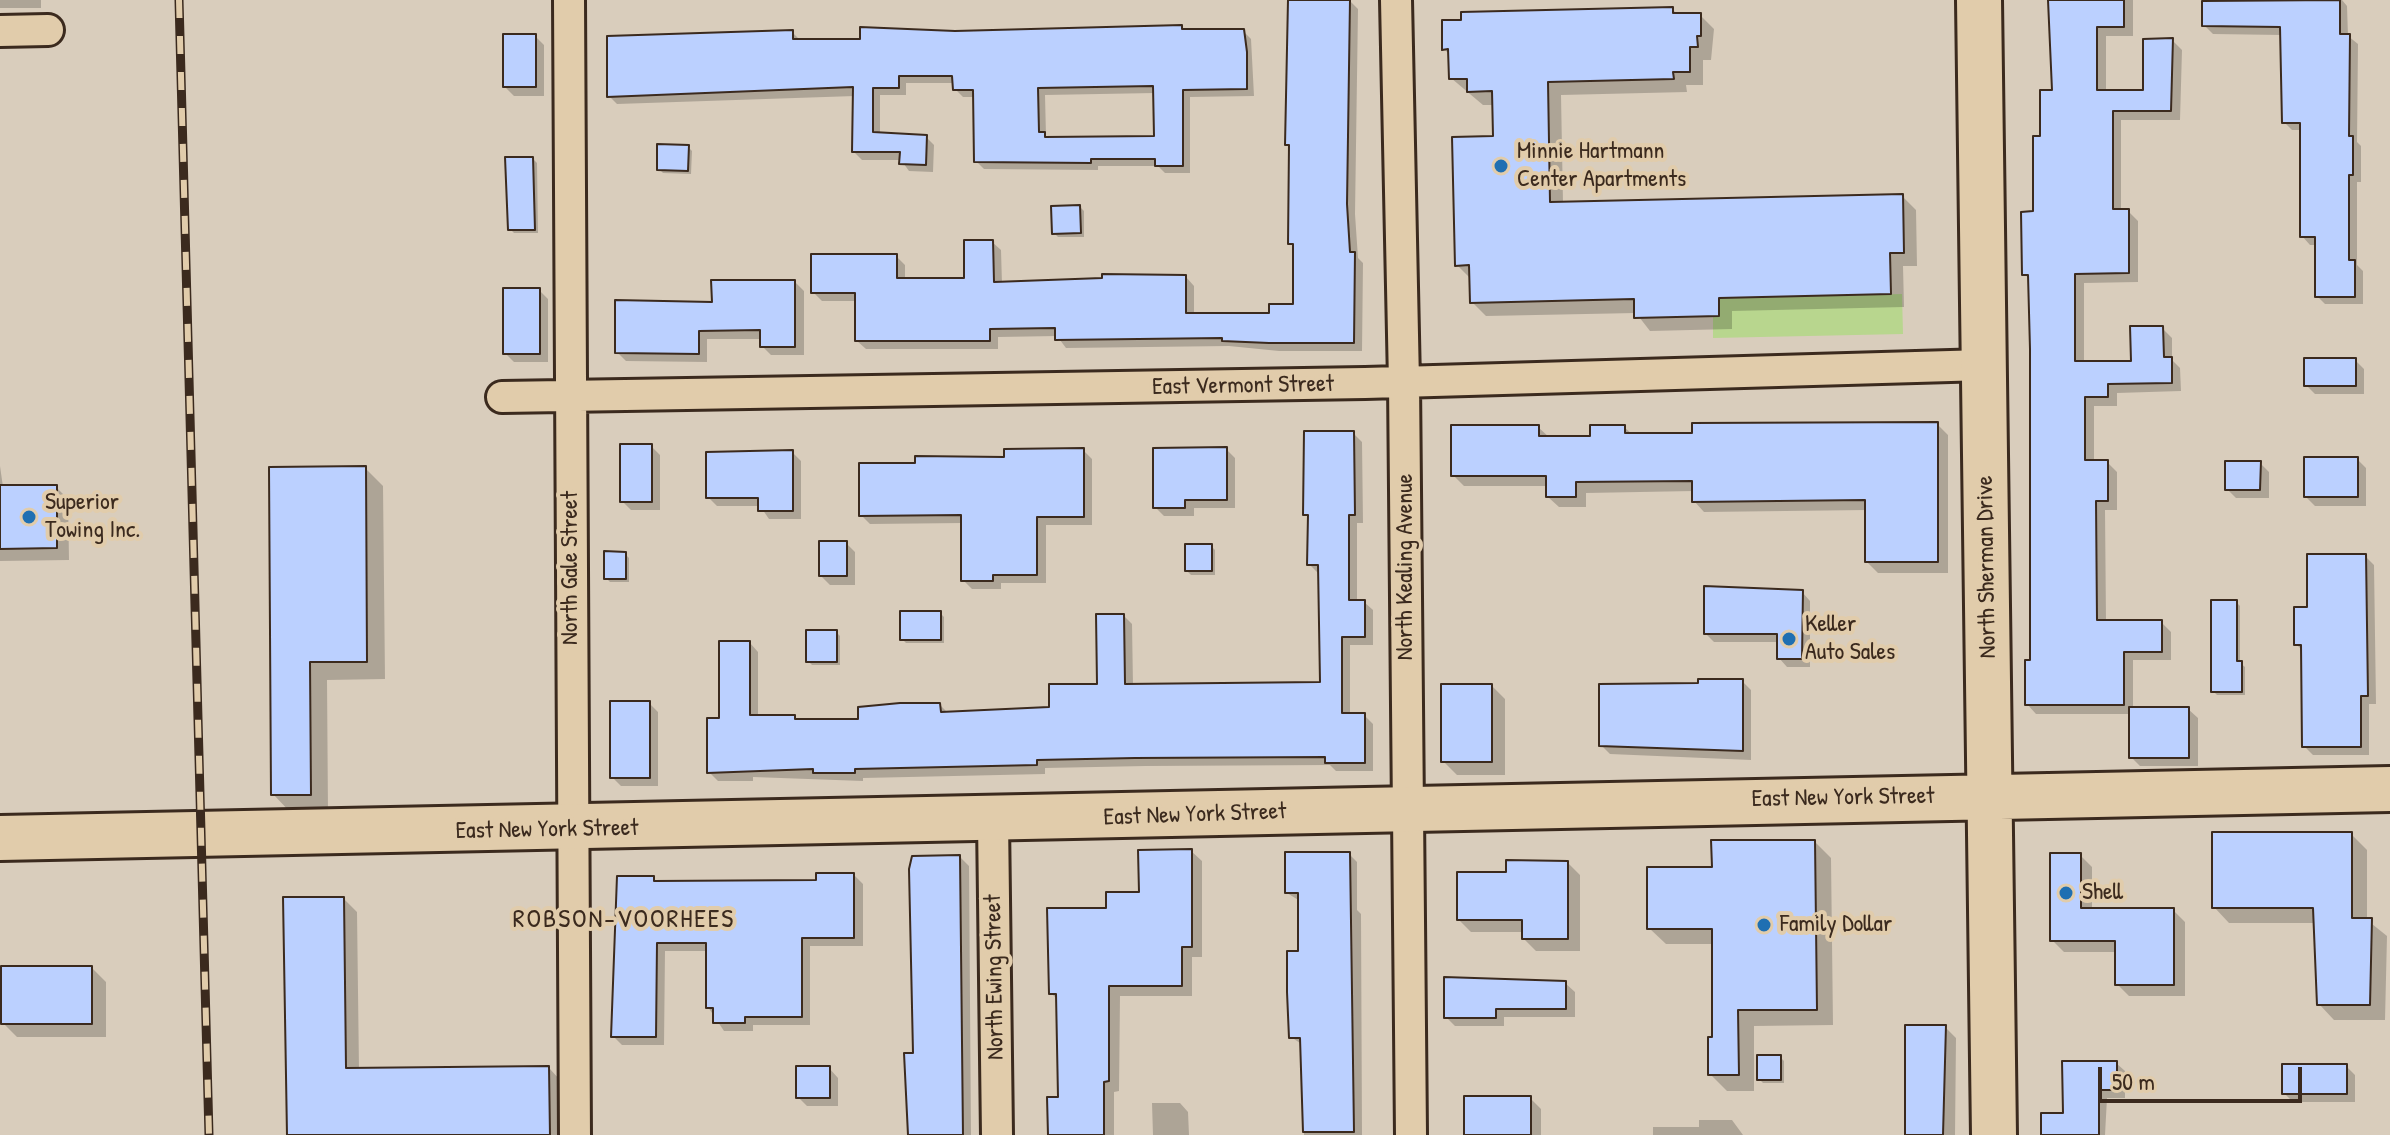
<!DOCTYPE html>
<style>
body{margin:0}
#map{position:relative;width:2390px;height:1135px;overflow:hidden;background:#d9cdbc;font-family:"Patrick Hand",sans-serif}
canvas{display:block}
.scale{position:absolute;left:2098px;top:1067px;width:204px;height:36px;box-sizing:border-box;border:4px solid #3b2a1e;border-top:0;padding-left:10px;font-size:24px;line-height:28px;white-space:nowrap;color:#3b2a1e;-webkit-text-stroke:6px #e1ccab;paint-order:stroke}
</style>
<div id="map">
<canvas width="2390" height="1135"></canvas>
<div class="scale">50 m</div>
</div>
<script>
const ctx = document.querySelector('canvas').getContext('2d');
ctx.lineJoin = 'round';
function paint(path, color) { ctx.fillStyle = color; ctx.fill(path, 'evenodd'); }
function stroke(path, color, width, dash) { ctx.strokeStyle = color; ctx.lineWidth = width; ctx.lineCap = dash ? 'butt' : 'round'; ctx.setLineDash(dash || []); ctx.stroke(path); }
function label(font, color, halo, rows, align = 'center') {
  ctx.font = font + ' "Patrick Hand",sans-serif'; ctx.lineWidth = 8; ctx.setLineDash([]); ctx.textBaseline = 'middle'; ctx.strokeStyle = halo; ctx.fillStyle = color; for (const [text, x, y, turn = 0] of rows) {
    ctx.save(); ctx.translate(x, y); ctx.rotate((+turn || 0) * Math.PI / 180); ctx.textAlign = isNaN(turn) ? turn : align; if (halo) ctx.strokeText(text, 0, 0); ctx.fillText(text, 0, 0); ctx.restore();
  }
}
paint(new Path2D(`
 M1902 294 1903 334 1713 338V317L1719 316V298Z`), '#b8d68e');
paint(new Path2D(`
 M0 0H41V8H0Z
 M1290 0H1349L1358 9 1355 214 1358 258 1363 263 1362 351H1279L1229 346 1066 348 1057 336 998 337V349H866L857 341V301H822L813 292 896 256 905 265V280H966L992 242 1001 250 1002 284 1186 277 1194 286V315H1271L1295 306V248L1290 243 1291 148 1288 144Z
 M2051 0H2133V36H2106V92H2145L2172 40 2182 50 2180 120H2121V211H2128L2138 221V282L2084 283V363H2133L2162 328 2172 338V360L2180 368 2181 391 2117 393V406H2094V462H2107L2117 472V510H2105L2106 622H2161L2171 632V660H2133V709H2188L2198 718V766H2140L2131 757V714H2036L2027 704 2032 662 2031 280 2024 274 2035 213 2042 138 2054 92Z
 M2204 0H2342L2347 6 2348 36 2358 44 2357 142 2361 146V182H2357V265L2363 271V304H2325L2317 296V245H2310L2302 236V130H2292L2284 122 2282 35 2213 34 2204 25Z
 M1672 9 1678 15H1700L1714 29 1711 60H1703V85H1686L1687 92 1561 95 1563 203 1902 196 1916 210 1917 266H1903L1904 307 1732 311V329L1650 331 1636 313 1486 316 1472 302V280L1457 265 1495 138 1494 105H1483L1451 78 1450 55 1444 49Z
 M1181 27 1185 31H1243L1251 39 1254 96 1190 97V173H1165L1158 166H1098V170L984 169 976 161 975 97H963L955 89V83H906V95H880V134L926 137 934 145 933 172 909 171 901 160H862L854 152 855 96 617 104 609 96 792 32 801 41H862L901 33ZM1155 93 1156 138 1046 136 1045 95Z
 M535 36 544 45V96H514L505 87Z
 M688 147 692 151 691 174 663 173 659 169Z
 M533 159 537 163 538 233H514L510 229Z
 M1080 207 1084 211V237H1058L1054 233Z
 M795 282 804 291V355H771L762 346V339H707V362L626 361 617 352 714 304Z
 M539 290 548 299V362H514L505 353Z
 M2355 360 2364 369V394H2315L2306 385Z
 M1937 424 1948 435V573H1878L1867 562V510L1704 512 1694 501V491L1586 493V507H1559L1548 497V486H1464L1453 475 1538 427 1550 438H1592L1624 427 1633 435H1694Z
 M1353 433 1362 442 1363 523H1357V602H1364L1373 610V645H1350V715H1364L1373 724V771H1336L1330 765 1146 766 1045 768V774L863 778V781L753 777V781H718L709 772 721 720 750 643 758 652V717H795L798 721H860L940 705 948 713 1051 709 1099 686 1124 616 1132 624 1133 686 1322 684 1318 573 1309 564 1310 520 1305 514Z
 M651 446 660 455V510H631L622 501Z
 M1226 449 1235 458V508H1194V516H1164L1155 507Z
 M1083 450 1092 459V525H1046V583H1001V589H972L963 580V523L870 524 861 515 917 465Z
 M792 452 801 461V519H769L760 506H717L708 497Z
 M2357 459 2366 468V506H2315L2306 497Z
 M2260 463 2269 472V498H2236L2227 489Z
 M0 466 3 487H56L68 499 69 560 0 561Z
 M365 468 383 486 385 679 327 680 328 813H291L273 794 271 469Z
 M846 543 855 552V585H830L821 576Z
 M1211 546 1215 550V575H1191L1187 571Z
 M625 554 629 558V582H610L606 578Z
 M2365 556 2374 565 2376 704H2369V755H2313L2304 746 2303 651 2296 644 2309 609Z
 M1802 592 1810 601V667H1787L1779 658V642H1714L1706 634Z
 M2236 602 2240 606V663L2245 667V695H2217L2213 691Z
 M940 613 944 617V643H906L902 639Z
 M836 632 840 636V665H812L808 661Z
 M1742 681 1751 690V760L1610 754 1601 745V686Z
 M1492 686 1505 699V775H1457L1443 761Z
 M649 703 658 712V786H621L612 777Z
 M2351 834 2367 850V920L2387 936 2385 1020H2334L2319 1004 2315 923H2229L2214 907Z
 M1815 842 1831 858 1833 1025 1754 1026V1091H1727L1710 1074 1714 1039V944H1666L1649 928 1714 869Z
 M1191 851 1202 861V957H1192V996H1120L1119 1091 1114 1092V1135H1050L1060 1099 1058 1000 1051 993 1108 910 1141 894Z
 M1349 854 1357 862V910L1361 914 1362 1135H1304L1303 1045 1291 1037 1300 953V901L1287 893Z
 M2080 855 2092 867V910H2173L2185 922V996H2129L2117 984V952H2064L2052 940Z
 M960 857 969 866 971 1135H910L915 1055Z
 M1568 863 1580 875V951H1536L1524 939V932H1471L1459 920 1508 874Z
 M854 875 863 884V946H810V1025H753V1031H724L708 1007V951H665L664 1045H622L613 1036 653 878 659 883 818 882Z
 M344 899 357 912 359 1070 549 1068 562 1082 563 1135H288Z
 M92 968 106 982V1037H17L3 1023Z
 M1565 983 1575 992V1017H1504V1026H1455L1446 1017Z
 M1945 1027 1956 1038 1955 1135H1906Z
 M1780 1057 1784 1061V1083H1763L1759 1079Z
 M2116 1063 2125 1071V1098H2107L2105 1135H2044Z
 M2346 1066 2355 1075V1102H2293L2284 1093Z
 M829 1068 838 1078V1106H807L798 1097Z
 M1530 1098 1541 1109V1135H1592H1466Z
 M1152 1103H1180L1188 1112 1189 1135H1153Z
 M1699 1120H1732L1743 1135H1653V1127H1699Z`), '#0003');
const building = new Path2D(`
 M1288 0H1350L1347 204 1350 252H1355L1354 343H1269L1222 341V338L1055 340V328L990 329V341H855V293H811V254H897V278H964V240H993L994 282 1102 278V274L1186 275V313H1269V304H1293V244H1288L1289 145H1285Z
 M2048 0H2124V27H2097V90H2143V39L2173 38 2171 111H2113V209H2129V273L2075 274V361H2131L2130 326H2163L2164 357H2172V383L2108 384V397H2085V460H2108V501H2096L2097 620H2162V652H2124V705H2025V660H2030V349L2028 275H2022L2021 212 2033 211V136H2040V90H2052Z
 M2340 0V34H2350L2349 136H2353V175H2349V260H2355V297H2315V237H2300V123H2282L2280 27 2202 26V1Z
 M1673 7V13H1701V36H1697L1698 47H1690V72H1673L1674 79 1548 82 1550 202 1903 194 1904 253H1890L1891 294 1719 298V316L1634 318V299L1470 303 1469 265 1455 266 1452 137 1493 136 1492 91 1467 92V79H1449L1448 49 1442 50V20H1461V12Z
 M1182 25V29H1244L1247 52V89L1183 90V166H1155V159H1091V163L974 162 973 90H953L952 76H899V88H873V132L927 135 926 165 899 164 900 152H852L853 87 607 97V36L793 30V39H860V27L955 31ZM1153 86 1154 136 1045 137V132H1039L1038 88Z
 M503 34H536V87H503Z
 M657 144 689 145 688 171 657 170Z
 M505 157H533L535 230H508Z
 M1080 205 1081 233 1052 234 1051 206Z
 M711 280H795V347H760V330L699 331V354L615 353V300L712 302Z
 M503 288H540V354H503Z
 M2304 358H2356V386H2304Z
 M1938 422V562H1865V500L1692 502V481L1576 482V497H1546V476H1451V425H1539V436H1590V425H1625V433H1692V423Z
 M1304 431H1354L1355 515H1349V600H1365V637H1342V713H1365V763H1325V757L1135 758 1037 760V765L855 769V773H813V769L707 773V718H719V641H750V715H795V719H858V707L900 703H940L941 712 1049 707V684H1097L1096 614H1124L1125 684 1320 682 1318 565H1307L1308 515H1303Z
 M620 444H652V502H620Z
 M1227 447V500H1185V508H1153V448Z
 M1084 448V517H1037V575H993V581H961V515L859 516V463H915V456L1004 457V449Z
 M793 450V511H758V498H706V452Z
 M2304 457H2358V497H2304Z
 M2225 461H2261L2260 490H2225Z
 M366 466 367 662H310L311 795H271L269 467Z
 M0 485H57V548L0 549Z
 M819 541H847V576H819Z
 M1185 544H1212V571H1185Z
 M604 551 626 552V579H604Z
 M2307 554H2366L2368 696H2361V747H2302L2301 645H2294V607H2307Z
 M1704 586 1803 590 1802 659H1777V634H1704Z
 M2211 600H2237V661H2242V692H2211Z
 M900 611H941V640H900Z
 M806 630H837V662H806Z
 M1698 679H1743V751L1599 746V684L1698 683Z
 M1441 684H1492V762H1441Z
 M610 701H650V778H610Z
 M2129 707H2189V758H2129Z
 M2212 832H2352V918H2372L2370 1005H2317L2313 908H2212Z
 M1711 840H1815L1817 1010H1738L1739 1075H1708V1037H1712V929H1647V867H1712Z
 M1192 849V947H1182V986H1109V1081L1104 1082V1135H1048L1047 1097H1058L1056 994H1049L1047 908H1106V892H1139L1138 850Z
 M1285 852H1350L1354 1132H1303L1300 1038H1289L1287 992V951H1298V893H1285Z
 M2050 853H2081V908H2174V985H2115V941H2050Z
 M960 855 963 1135H908L904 1053H913L909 869 912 856Z
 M1506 860 1568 861V939H1522V920H1457V872H1506Z
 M816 873H854V938H802V1017H745V1023H713V1008H706V943H657L656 1037H611L617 876H654V881L816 880Z
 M283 897H344L346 1068 549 1066 550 1135H287Z
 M1 966H92V1024H1Z
 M1444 977 1566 981V1009H1496V1018H1444Z
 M1905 1025H1946L1943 1135H1905Z
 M1757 1055H1781V1080H1757Z
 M2062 1061H2117V1090H2099V1135H2041V1113H2063Z
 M2282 1064H2347V1094H2282Z
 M796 1066H830V1098H796Z
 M1464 1096H1531V1135H1464Z`);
paint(building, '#bbd0ff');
stroke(building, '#3b2a1e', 2);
const minor = new Path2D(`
 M569 0 575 1135
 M1396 0 1404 382 1411 1135
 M0 31 48 30
 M502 397 1365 383 1985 365
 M993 820 997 1135`);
const secondary = new Path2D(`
 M1979 0 1994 1135
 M0 838C797 826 1593 801 2390 789`);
stroke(minor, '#3b2a1e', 36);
stroke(secondary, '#3b2a1e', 50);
stroke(minor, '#e1ccab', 30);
stroke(secondary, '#e1ccab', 44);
const rail = new Path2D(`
 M179 0 209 1135`);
stroke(rail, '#3b2a1e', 9);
stroke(rail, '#e1ccab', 6, [18]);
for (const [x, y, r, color] of [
 [1501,166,8,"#1f6fb2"],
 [29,517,8,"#1f6fb2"],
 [1789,639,8,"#1f6fb2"],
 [2066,893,8,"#1f6fb2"],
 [1764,925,8,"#1f6fb2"]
]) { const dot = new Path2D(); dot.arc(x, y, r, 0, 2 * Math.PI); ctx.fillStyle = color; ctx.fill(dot); stroke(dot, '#e1ccab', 3); }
label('24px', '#3b2a1e', '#e1ccab', [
 ["Minnie Hartmann",1517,152],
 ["Center Apartments",1517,180],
 ["Superior",45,503],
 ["Towing Inc.",45,531],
 ["Keller",1805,625],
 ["Auto Sales",1805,653],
 ["Shell",2082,893],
 ["Family Dollar",1780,925]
], 'left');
label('24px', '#3b2a1e', '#e1ccab', [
 ["East Vermont Street",1243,386,-1],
 ["North Kealing Avenue",1406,567,-90],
 ["North Sherman Drive",1987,567,-91],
 ["North Gale Street",571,568,-90],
 ["East New York Street",1843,798,-1],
 ["East New York Street",1195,815,-2],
 ["East New York Street",547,830,-1],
 ["North Ewing Street",995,977,-91]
]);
ctx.letterSpacing = '2px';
label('26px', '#3b2a1e', '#e1ccab', [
 ["ROBSON-VOORHEES",624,920]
]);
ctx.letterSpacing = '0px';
</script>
